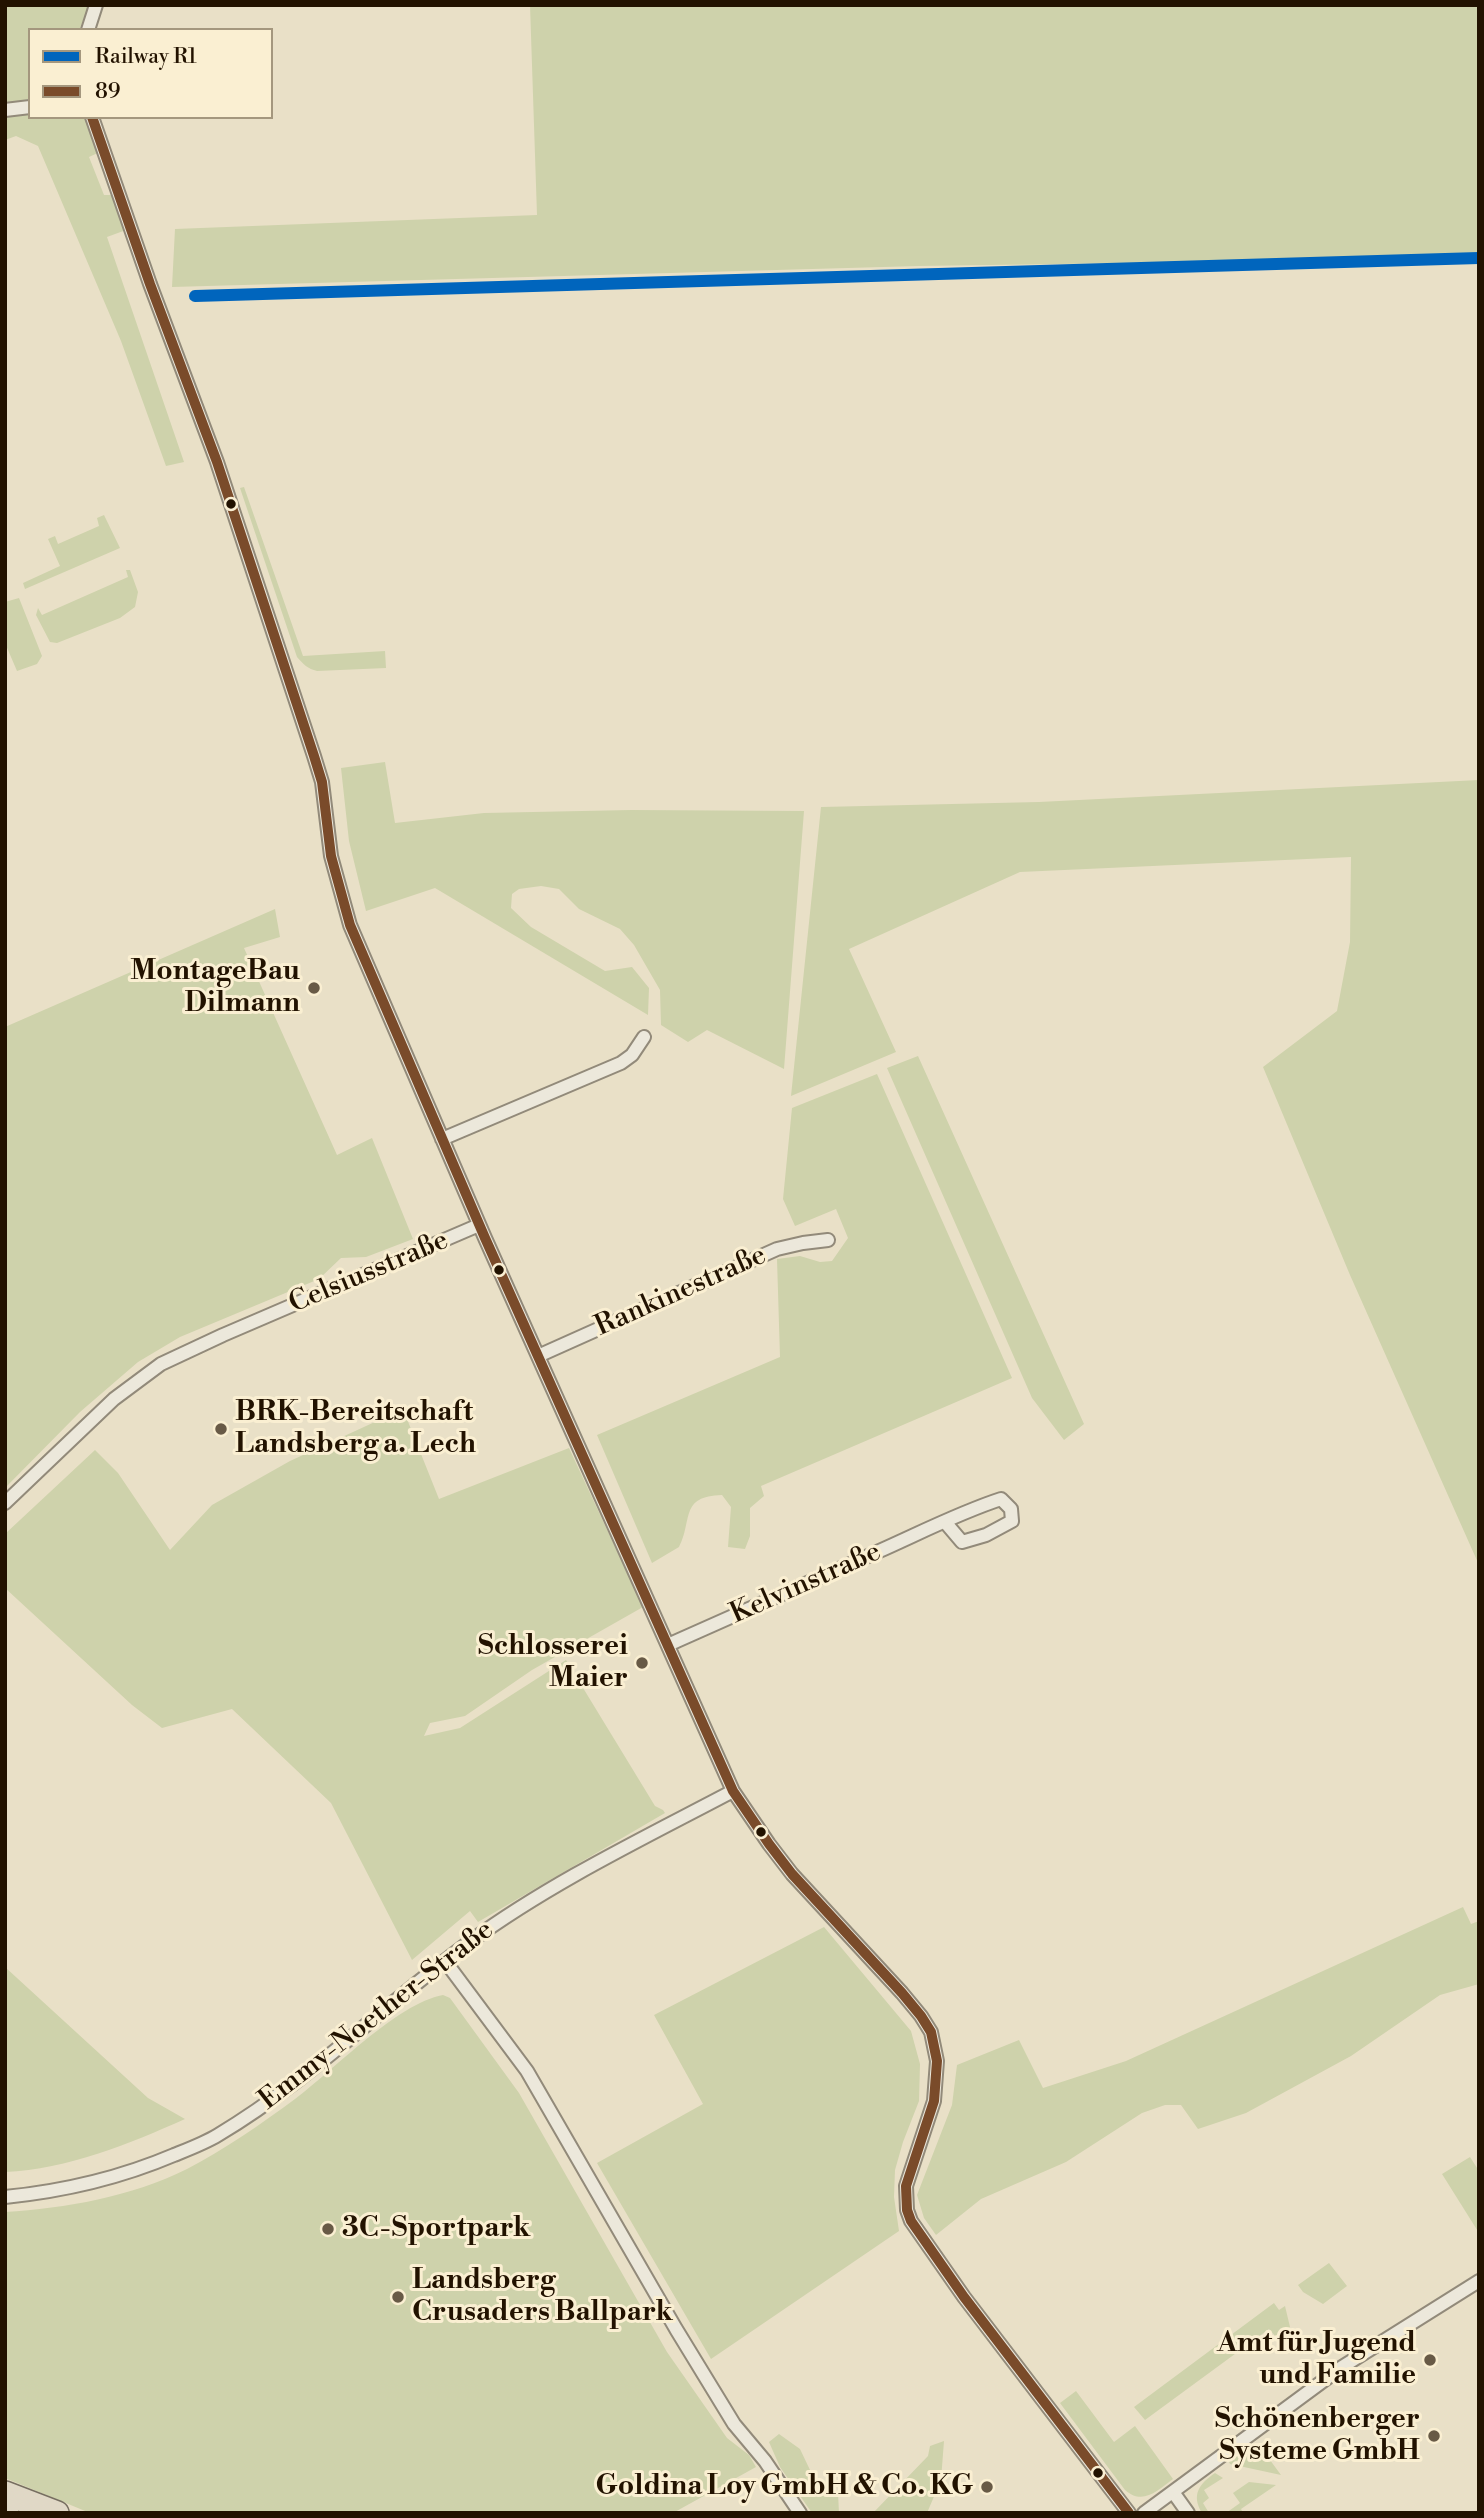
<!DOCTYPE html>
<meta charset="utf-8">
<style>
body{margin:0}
#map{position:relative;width:1484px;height:2518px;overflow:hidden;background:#e9e0c7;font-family:"Libre Bodoni",serif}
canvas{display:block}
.frame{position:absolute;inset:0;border:7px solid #221200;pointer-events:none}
.legend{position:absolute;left:28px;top:28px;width:245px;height:91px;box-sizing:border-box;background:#faefd2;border:2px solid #a4977e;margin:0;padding:9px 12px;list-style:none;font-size:21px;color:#221200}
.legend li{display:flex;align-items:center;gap:14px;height:35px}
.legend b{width:35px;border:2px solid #a4977e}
</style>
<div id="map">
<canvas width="1484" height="2518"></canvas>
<div class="frame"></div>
<ul class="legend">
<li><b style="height:9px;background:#0065bd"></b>Railway R1</li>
<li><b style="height:9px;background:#7a4b2a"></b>89</li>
</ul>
</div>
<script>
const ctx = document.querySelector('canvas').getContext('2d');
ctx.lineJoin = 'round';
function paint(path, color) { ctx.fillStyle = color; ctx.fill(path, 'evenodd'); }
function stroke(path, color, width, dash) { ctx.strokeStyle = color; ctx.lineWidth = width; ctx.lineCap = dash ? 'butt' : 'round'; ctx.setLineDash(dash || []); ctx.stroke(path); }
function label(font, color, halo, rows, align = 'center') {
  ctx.font = font + ' "Libre Bodoni",serif'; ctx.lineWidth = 6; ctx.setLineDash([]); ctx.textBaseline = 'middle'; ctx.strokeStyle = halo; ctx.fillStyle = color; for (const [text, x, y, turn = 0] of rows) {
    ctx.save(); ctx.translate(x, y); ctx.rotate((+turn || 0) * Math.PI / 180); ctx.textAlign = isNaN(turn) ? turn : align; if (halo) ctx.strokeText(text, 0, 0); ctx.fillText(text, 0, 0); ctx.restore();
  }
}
paint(new Path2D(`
 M5 5H90L79 30H30V102L5 105Z
 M530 5H1479V256L1410 259 919 266 172 287 175 229 537 215Z
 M30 112V117H87L100 152 89 157 104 195H112L126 230 107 237 184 462 166 466 121 341 38 146 16 136 5 140V114Z
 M244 487 303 656 385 651 386 668 317 671C308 669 303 664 297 657L240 488Z
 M104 515 120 548 25 589 23 583 60 566 48 539 55 536 58 544 99 526 97 518Z
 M126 570H130L138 592 135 607 120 618 57 643 50 642 36 615 38 608 42 615 128 577Z
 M19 598 42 656 37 664 17 671 5 643V602Z
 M385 762 395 823 484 813 631 810 804 811 784 1069 707 1030 688 1042 661 1025 660 990 634 945 620 929 579 909 559 889 541 886 519 889 512 894 511 908 531 927 605 971 632 967 649 988 648 1015 435 888 366 911 349 841 341 768Z
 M1479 780V1565L1350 1275 1263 1067 1337 1011 1350 942 1351 857 1020 872 849 949 896 1052 791 1096 821 807 1039 802Z
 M275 909 280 937 244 948 337 1155 372 1138 413 1239 366 1257 341 1258 319 1279 180 1337 138 1362 80 1412 5 1488V1027Z
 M918 1056 1084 1424 1064 1440 1032 1398 887 1068Z
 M877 1074 1012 1378 761 1486 764 1496 750 1508V1536L745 1549 728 1547 731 1507 722 1495C679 1496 693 1521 679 1547L652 1563 597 1435 780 1357 777 1259 800 1256 820 1262 832 1261 848 1238 836 1209 795 1226 783 1199 792 1108Z
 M403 1409 439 1499 569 1448 643 1607 532 1670 465 1716 430 1723 424 1736 460 1728 566 1660 655 1806 663 1810 665 1813 478 1922 470 1911 412 1960 331 1803 232 1709 162 1728 132 1705 5 1588V1534L95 1450 118 1473 170 1550 212 1505 290 1461Z
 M1463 1907 1471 1924 1479 1921V1984L1440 1995 1351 2056 1246 2113 1198 2129 1181 2105H1165L1142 2113 1066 2162 981 2199 936 2235 924 2218 917 2195 952 2105 957 2065 1019 2040 1043 2088 1126 2061Z
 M824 1927 911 2031 920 2064 919 2101 903 2142 895 2170 894 2197 899 2231 711 2359 597 2163 703 2104 654 2015Z
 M5 1967 148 2098 185 2119C129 2144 68 2169 5 2172Z
 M443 1995 450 1998 519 2093 667 2352 727 2438 749 2455 756 2467 673 2513H90L5 2478V2212C66 2208 131 2197 187 2169 224 2150 261 2124 295 2099 334 2070 396 2004 443 1995Z
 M1470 2157 1479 2171V2233L1442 2174Z
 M1329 2263 1347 2286 1323 2304 1303 2292 1298 2285Z
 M1274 2303 1279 2310 1285 2306 1290 2327 1276 2337 1269 2329 1145 2420 1134 2407Z
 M1076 2391 1114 2442 1135 2426 1173 2479C1158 2490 1143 2506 1125 2490L1060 2403Z
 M779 2434 800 2449 820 2491 838 2493 839 2513H812L780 2467 769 2442Z
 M944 2441 941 2480 927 2513H873L928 2456 930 2446Z
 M1253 2444 1266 2462 1270 2460 1281 2475 1230 2464 1229 2462Z
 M1215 2473 1223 2478 1204 2490 1209 2498 1203 2503 1209 2513H1202C1191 2495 1199 2484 1215 2473Z
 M1249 2482 1276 2485 1241 2509 1243 2513H1226L1240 2503 1233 2493Z`), '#ced2ab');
const street = new Path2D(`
 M88 30 96 5
 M5 110 30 107
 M92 117 150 284 217 462 314 756 322 782 331 856 350 925 485 1238 733 1791 769 1844 792 1874 902 1993 921 2016 931 2032 937 2061 934 2101 906 2186 907 2210 911 2221 964 2297 1129 2513
 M442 1139 621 1063 632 1055 644 1037
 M538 1356 777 1249 803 1243 828 1240
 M5 1503 114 1399 161 1364 223 1335 479 1225
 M668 1645 679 1640C745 1611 811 1582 877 1552 918 1534 958 1513 1001 1499L1011 1509 1012 1521 986 1535 962 1542 945 1522
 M445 1961 527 2071 676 2329 734 2424 765 2461 800 2513
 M5 2197C65 2191 120 2178 174 2155 189 2149 205 2143 218 2135 309 2081 385 2004 471 1941 552 1882 644 1838 733 1791
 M1173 2492 1188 2513
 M1144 2513 1342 2367 1479 2281`);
const highway = new Path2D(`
 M5 2493 57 2513
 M5 2512 7 2513`);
stroke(street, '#928a7a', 16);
stroke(highway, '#766e60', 26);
stroke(street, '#ece8db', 12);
stroke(highway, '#e0d8c6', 23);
stroke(new Path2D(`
 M92 117 150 284 217 462 314 756 322 782 331 856 350 925 485 1238 733 1791 769 1844 792 1874 902 1993 921 2016 931 2032 937 2061 934 2101 906 2186 907 2210 911 2221 964 2297 1129 2513`), '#7a4b2a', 10);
stroke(new Path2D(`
 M195 296 1479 258`), '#0065bd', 12);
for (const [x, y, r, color] of [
 [231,504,6,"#221200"],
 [314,988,7,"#685a46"],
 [499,1270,6,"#221200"],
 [221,1429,7,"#685a46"],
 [642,1663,7,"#685a46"],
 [761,1832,6,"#221200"],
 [328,2229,7,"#685a46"],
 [398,2297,7,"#685a46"],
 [1430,2360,7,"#685a46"],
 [1434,2436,7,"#685a46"],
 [1098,2473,6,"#221200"],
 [987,2487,7,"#685a46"]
]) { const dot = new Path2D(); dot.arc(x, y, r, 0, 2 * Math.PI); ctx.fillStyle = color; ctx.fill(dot); stroke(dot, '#faefd2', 2.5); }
label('bold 28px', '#221200', '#faefd2', [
 ["MontageBau",300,972],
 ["Dilmann",300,1004],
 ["BRK-Bereitschaft",235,1413,"left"],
 ["Landsberg a. Lech",235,1445,"left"],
 ["Schlosserei",628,1647],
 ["Maier",628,1679],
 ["3C-Sportpark",342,2229,"left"],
 ["Landsberg",412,2281,"left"],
 ["Crusaders Ballpark",412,2313,"left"],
 ["Amt für Jugend",1416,2344],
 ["und Familie",1416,2376],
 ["Schönenberger",1420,2420],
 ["Systeme GmbH",1420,2452],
 ["Goldina Loy GmbH & Co. KG",973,2487]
], 'right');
label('28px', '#221200', '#faefd2', [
 ["Celsiusstraße",369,1273,-23],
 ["Rankinestraße",681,1292,-24],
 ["Kelvinstraße",806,1584,-24],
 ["Emmy-Noether-Straße",377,2016,-38]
]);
</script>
